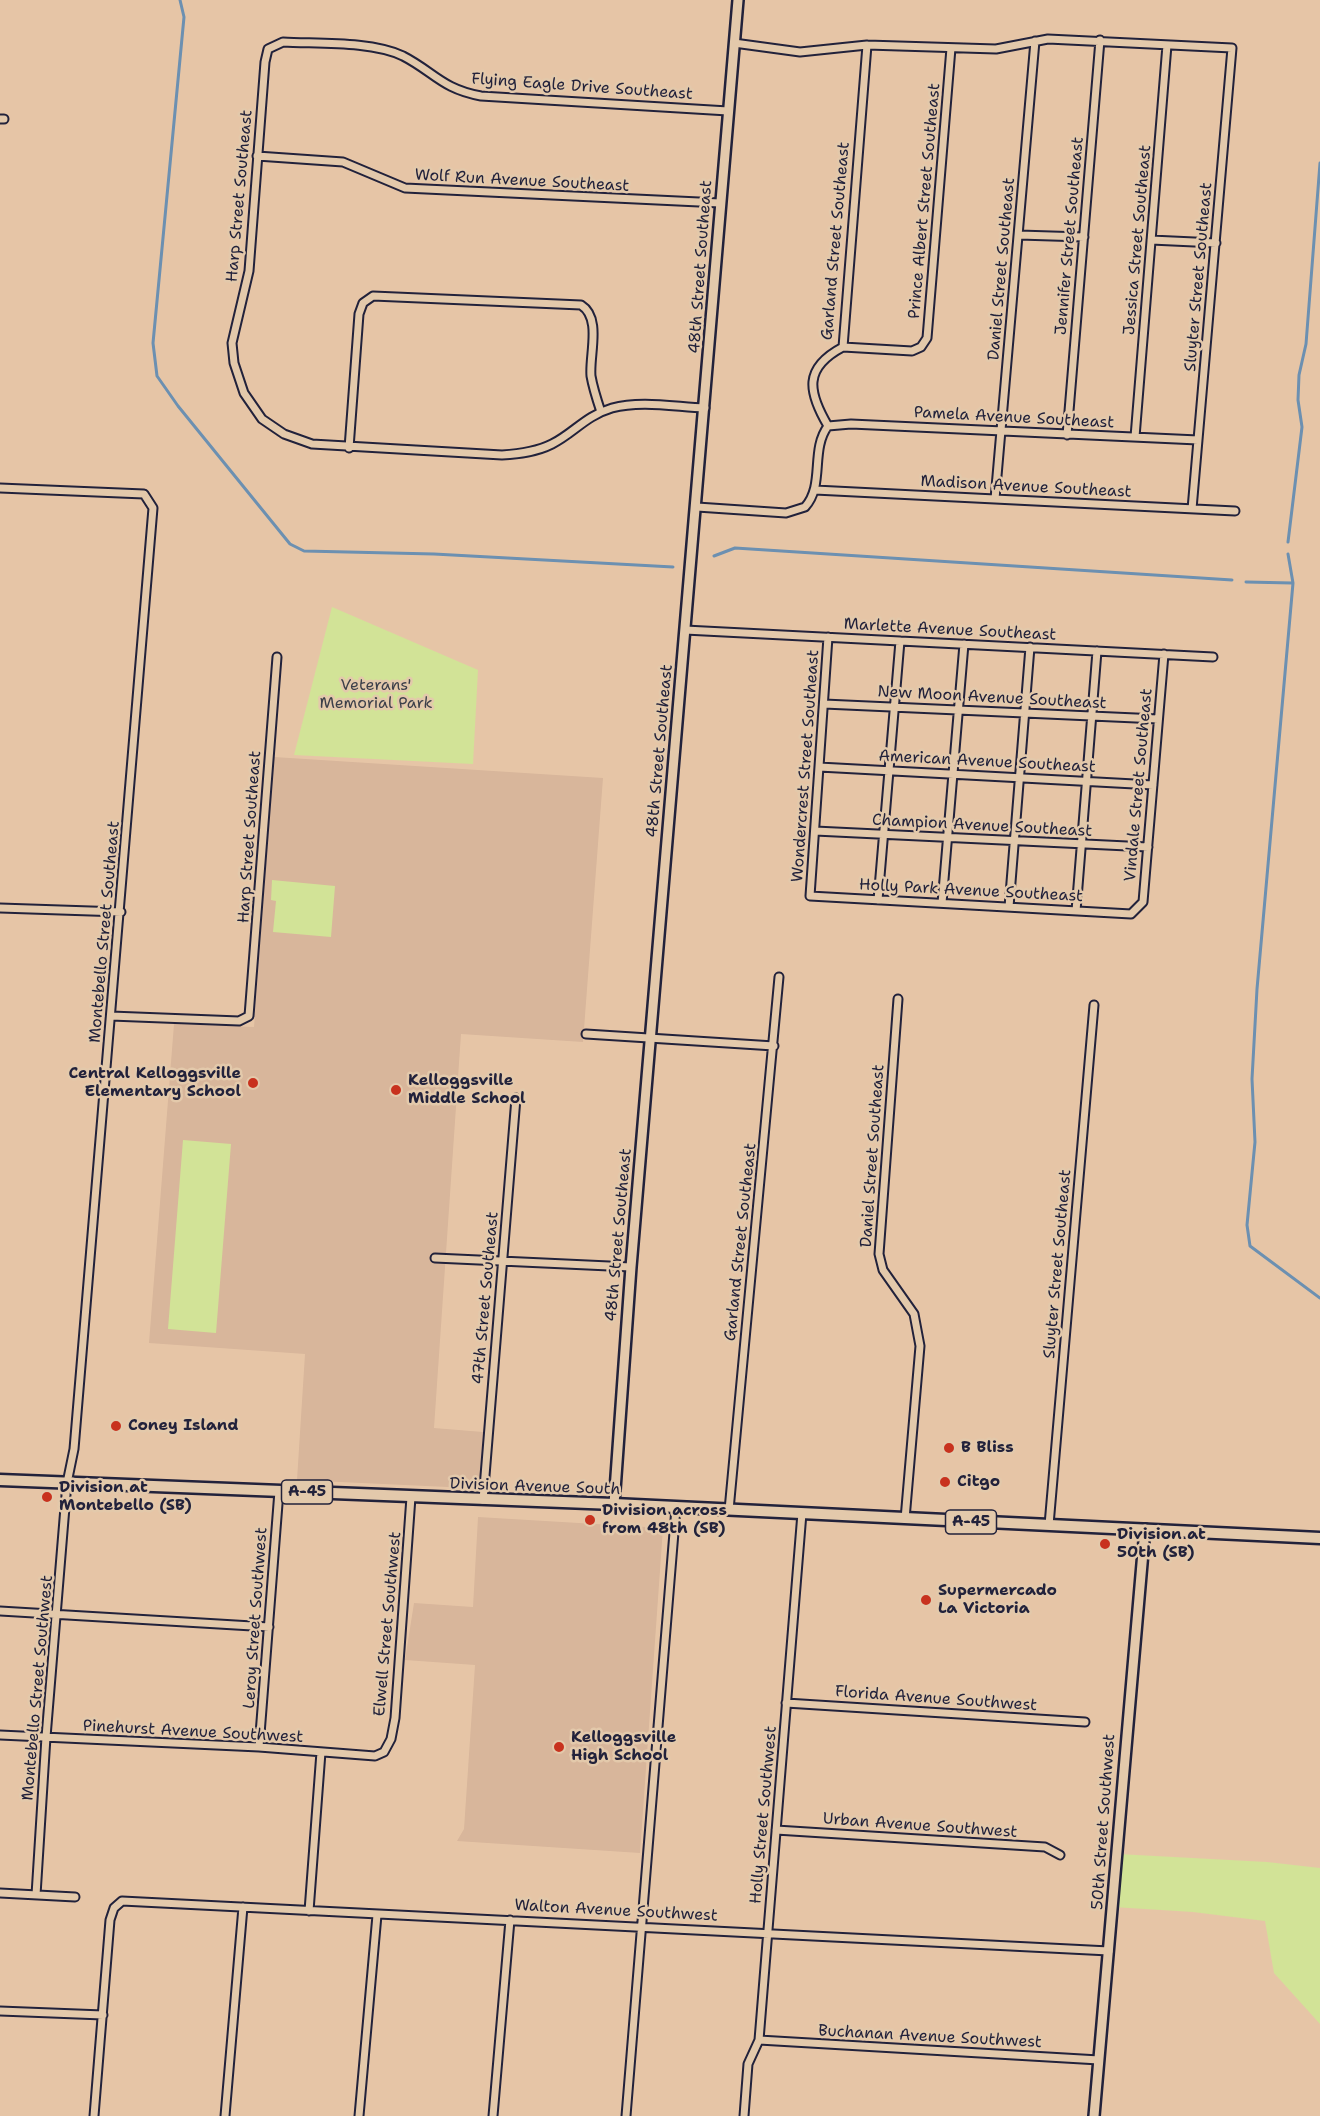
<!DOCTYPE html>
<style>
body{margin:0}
canvas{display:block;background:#e6c5a6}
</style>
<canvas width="1320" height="2116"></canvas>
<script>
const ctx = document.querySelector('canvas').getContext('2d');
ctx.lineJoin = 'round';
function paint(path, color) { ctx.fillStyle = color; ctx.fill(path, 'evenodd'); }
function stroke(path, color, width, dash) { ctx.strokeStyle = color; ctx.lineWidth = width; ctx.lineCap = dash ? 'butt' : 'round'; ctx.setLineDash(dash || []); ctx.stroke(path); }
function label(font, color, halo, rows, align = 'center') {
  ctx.font = font + ' "Shantell Sans",sans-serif'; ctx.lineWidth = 5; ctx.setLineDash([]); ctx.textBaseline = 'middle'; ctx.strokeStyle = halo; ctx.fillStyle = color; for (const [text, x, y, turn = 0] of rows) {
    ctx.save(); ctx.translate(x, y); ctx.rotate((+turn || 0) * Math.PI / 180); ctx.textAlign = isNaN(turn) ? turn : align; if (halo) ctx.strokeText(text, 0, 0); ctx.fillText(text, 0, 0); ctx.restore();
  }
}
paint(new Path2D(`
 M274 757 603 778 583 1042 461 1034 434 1428 483 1432 480 1476 469 1488 297 1480 305 1354 149 1343 174 1024 254 1027Z
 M478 1517 663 1528 640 1853 457 1841 464 1829 475 1665 405 1660 414 1603 473 1607Z`), '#d8b69b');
paint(new Path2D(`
 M332 607 478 670 473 764 294 755Z
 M272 880 335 886 331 937 273 932 276 901 271 900Z
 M183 1140 231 1144 216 1333 168 1329Z
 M1118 1854 1267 1862 1320 1868V2024L1274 1973 1265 1921 1193 1912 1113 1907Z`), '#d2e397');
stroke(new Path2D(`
 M180 0 184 17 153 343 157 376 178 406 290 544 304 551 434 554 673 567
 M1288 542 1302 427 1298 400 1299 375 1306 344 1320 163
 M1288 554 1293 583 1257 989 1252 1079 1255 1142 1247 1225 1250 1246 1320 1298
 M714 556 735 548 1232 580
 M1246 582 1292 583`), '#6c90b1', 3);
const minor = new Path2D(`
 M734 43 800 52 867 45 996 49 1048 39 1232 48 1192 509
 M0 119H4
 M257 156 343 162 405 188 720 203
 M1019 235 1084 237
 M1151 240 1216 243
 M843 347 912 351 921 347 927 338 951 48
 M705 408C676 407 641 400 612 408 585 416 574 433 552 444 536 452 520 454 502 455L312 444 284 434 262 419 244 393 234 363 232 343 249 271 265 62 268 49 283 42C318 44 371 41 403 56 434 72 442 89 481 96L728 111
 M828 426 851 424 1198 440
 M1067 435 1100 40
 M1135 437 1167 45
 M349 448 359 314 363 303 373 296 581 305C602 318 589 355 591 376 593 388 597 400 601 412
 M0 488 144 494 153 508 74 1449 67 1483 46 1737 36 1895
 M815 490 1235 511
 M995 499 1035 41
 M697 507 786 513 805 507C825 485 810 450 828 426 808 392 803 368 843 347L867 45
 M685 630 1213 657
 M828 637 810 896 1131 914 1143 902 1164 654
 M824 704 1158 719
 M819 767 1153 785
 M815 831 1148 847
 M878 900 900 641
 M942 903 964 644
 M1009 907 1030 647
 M0 908 121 912
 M1076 911 1097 651
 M898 999 879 1254 883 1270 914 1314 920 1346 905 1519
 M111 1016 239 1021 249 1016 277 657
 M586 1034 774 1046
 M435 1258 631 1267
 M483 1500 516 1098
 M729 1510 779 977
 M1049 1525 1094 1005
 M0 1611 269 1627
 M786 1703 1085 1722
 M0 1735 259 1747 375 1756 384 1752 391 1739 395 1718 411 1497
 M259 1747 279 1491
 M776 1830 1045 1847 1060 1855
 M0 1893 75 1897
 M309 1911 321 1752
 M0 2011 103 2015
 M759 2040 1099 2060
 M94 2116 110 1920 114 1908 122 1901 1109 1951
 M225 2116 243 1907
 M359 2116 377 1915
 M493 2116 510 1920
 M626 2116 676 1508
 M744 2116 748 2064 759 2040 802 1513`);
const tertiary = new Path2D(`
 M614 1504 631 1267 738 0
 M1094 2116 1145 1529`);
const primary = new Path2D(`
 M0 1480 614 1504 1320 1538`);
stroke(minor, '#22223b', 11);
stroke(tertiary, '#22223b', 14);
stroke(primary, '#22223b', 15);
stroke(minor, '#e3c9ab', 7);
stroke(tertiary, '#e3c9ab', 9);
stroke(primary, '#e3c9ab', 10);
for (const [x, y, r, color] of [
 [253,1083,6,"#c8321e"],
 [396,1090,6,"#c8321e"],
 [116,1426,6,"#c8321e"],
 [949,1448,6,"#c8321e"],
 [945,1482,6,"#c8321e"],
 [47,1497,6,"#c8321e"],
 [590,1520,6,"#c8321e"],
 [1105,1544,6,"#c8321e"],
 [926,1600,6,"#c8321e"],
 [559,1747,6,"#c8321e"]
]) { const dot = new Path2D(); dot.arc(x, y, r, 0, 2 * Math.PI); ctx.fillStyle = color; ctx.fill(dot); stroke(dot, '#e3c9ab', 2); }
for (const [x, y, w] of [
 [307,1492,51],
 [971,1522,51]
]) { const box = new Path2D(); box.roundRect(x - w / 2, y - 12, w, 24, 4.5); ctx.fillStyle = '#e3c9ab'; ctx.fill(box); stroke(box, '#22223b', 1.5); }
label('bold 15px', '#22223b', null, [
 ["A-45",307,1492],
 ["A-45",971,1522]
]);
label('16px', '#22223b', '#e3c9ab', [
 ["Flying Eagle Drive Southeast",582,87,4],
 ["Wolf Run Avenue Southeast",522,181,3],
 ["Harp Street Southeast",240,196,-85],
 ["Prince Albert Street Southeast",925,201,-85],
 ["Jennifer Street Southeast",1070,236,-85],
 ["Jessica Street Southeast",1138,240,-85],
 ["Garland Street Southeast",836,241,-85],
 ["48th Street Southeast",701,267,-86],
 ["Daniel Street Southeast",1002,269,-85],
 ["Sluyter Street Southeast",1199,277,-85],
 ["Pamela Avenue Southeast",1014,418,3],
 ["Madison Avenue Southeast",1026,487,3],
 ["Marlette Avenue Southeast",950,630,3],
 ["New Moon Avenue Southeast",992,698,3],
 ["48th Street Southeast",660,751,-85],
 ["American Avenue Southeast",987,762,3],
 ["Wondercrest Street Southeast",806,766,-86],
 ["Vindale Street Southeast",1139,785,-85],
 ["Champion Avenue Southeast",982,826,3],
 ["Harp Street Southeast",250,837,-86],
 ["Holly Park Avenue Southeast",971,891,3],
 ["Montebello Street Southeast",105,932,-85],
 ["Daniel Street Southeast",873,1156,-86],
 ["48th Street Southeast",619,1235,-85],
 ["Garland Street Southeast",741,1242,-84],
 ["Sluyter Street Southeast",1058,1264,-85],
 ["47th Street Southeast",486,1298,-85],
 ["Division Avenue South",535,1487,2],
 ["Leroy Street Southwest",256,1618,-86],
 ["Elwell Street Southwest",388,1624,-85],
 ["Montebello Street Southwest",38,1688,-85],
 ["Florida Avenue Southwest",936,1699,4],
 ["Pinehurst Avenue Southwest",193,1732,3],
 ["Holly Street Southwest",764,1815,-85],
 ["50th Street Southwest",1104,1822,-86],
 ["Urban Avenue Southwest",920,1826,4],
 ["Walton Avenue Southwest",616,1911,3],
 ["Buchanan Avenue Southwest",930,2037,3]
]);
label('16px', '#3c3f49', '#e3c9ab', [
 ["Veterans'",376,686],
 ["Memorial Park",376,704]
]);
label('bold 16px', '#22223b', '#e3c9ab', [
 ["Central Kelloggsville",241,1074,"right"],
 ["Elementary School",241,1092,"right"],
 ["Kelloggsville",408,1081],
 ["Middle School",408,1099],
 ["Coney Island",128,1426],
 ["B Bliss",961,1448],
 ["Citgo",957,1482],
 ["Division at",59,1488],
 ["Montebello (SB)",59,1506],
 ["Division across",602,1511],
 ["from 48th (SB)",602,1529],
 ["Division at",1117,1535],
 ["50th (SB)",1117,1553],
 ["Supermercado",938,1591],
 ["La Victoria",938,1609],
 ["Kelloggsville",571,1738],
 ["High School",571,1756]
], 'left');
</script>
